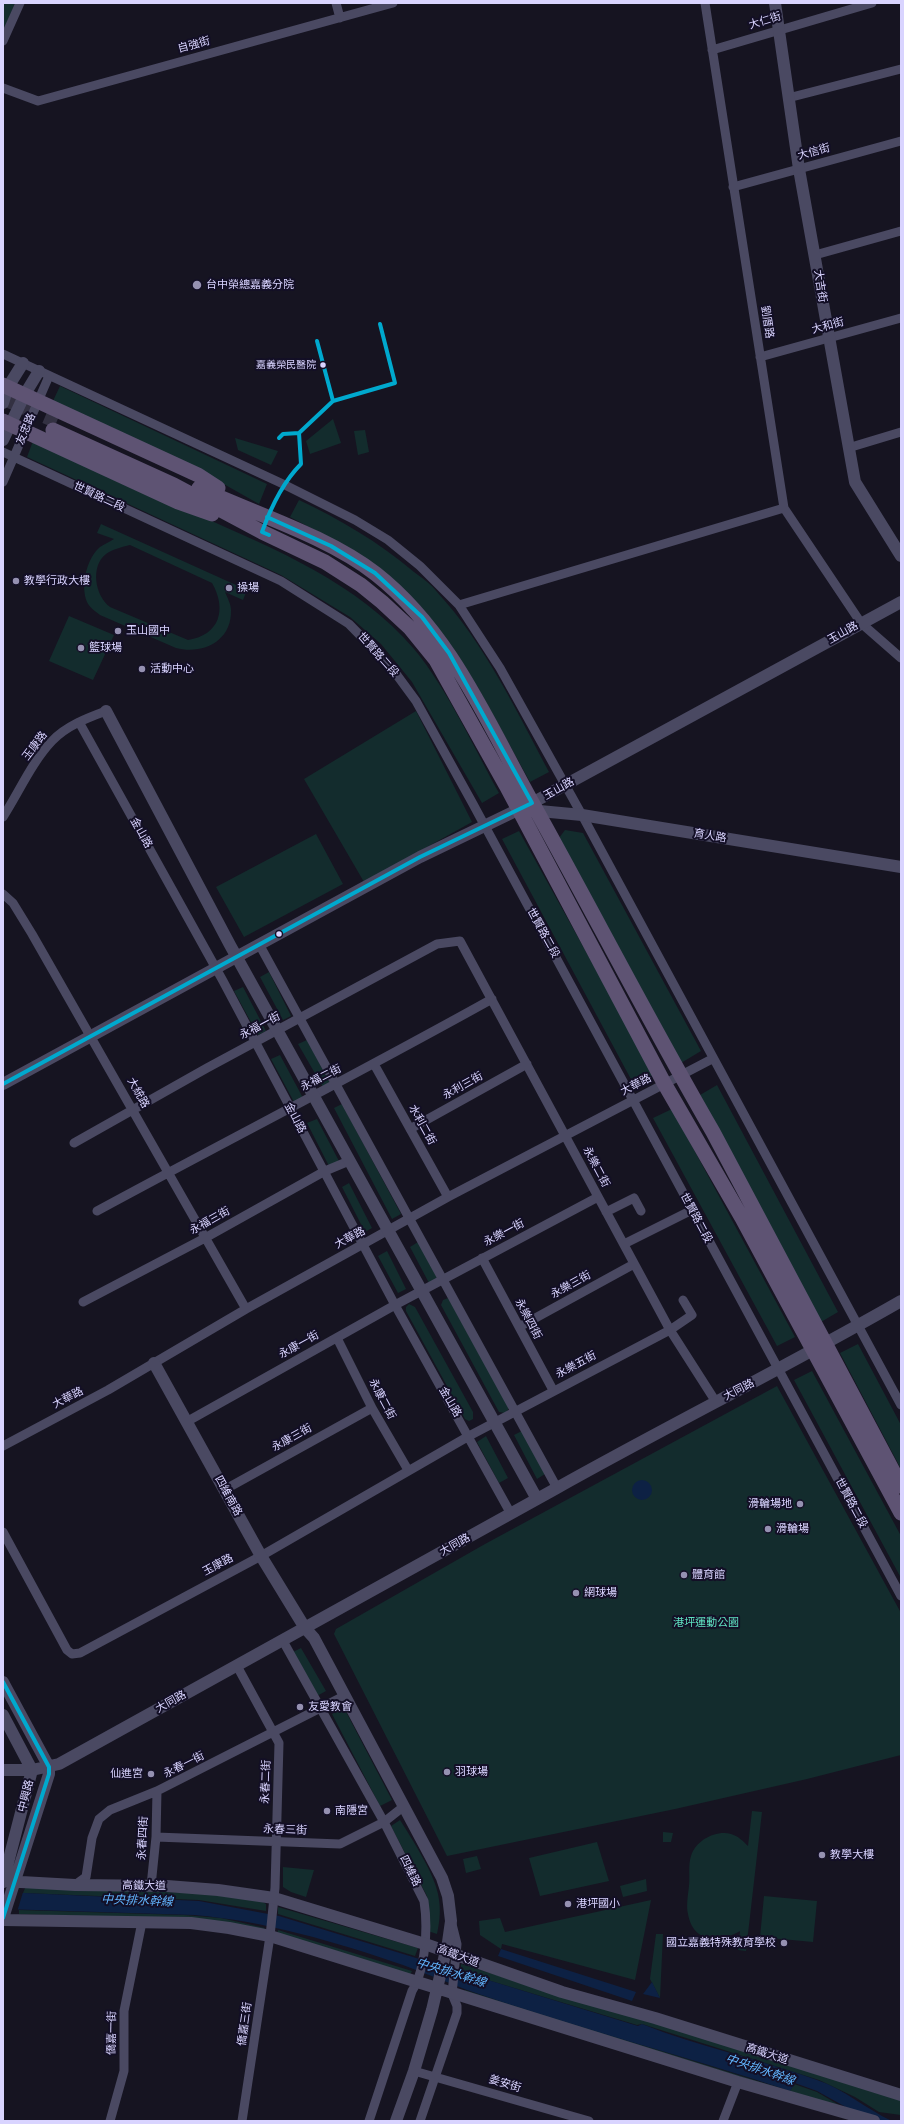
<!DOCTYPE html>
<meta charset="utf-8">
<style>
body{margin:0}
#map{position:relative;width:904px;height:2124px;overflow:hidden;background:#161421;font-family:Manrope,sans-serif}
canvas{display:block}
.frame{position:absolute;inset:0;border:4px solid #d9d4ff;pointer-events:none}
</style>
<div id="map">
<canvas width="904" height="2124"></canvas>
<div class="frame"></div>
</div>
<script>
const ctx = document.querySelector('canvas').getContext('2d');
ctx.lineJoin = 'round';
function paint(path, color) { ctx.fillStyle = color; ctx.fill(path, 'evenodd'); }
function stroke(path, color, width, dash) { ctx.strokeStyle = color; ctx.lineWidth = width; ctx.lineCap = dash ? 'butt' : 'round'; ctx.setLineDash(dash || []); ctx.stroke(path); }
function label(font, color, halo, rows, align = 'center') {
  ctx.font = font + ' Manrope,"Noto Sans TC",sans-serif'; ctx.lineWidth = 4; ctx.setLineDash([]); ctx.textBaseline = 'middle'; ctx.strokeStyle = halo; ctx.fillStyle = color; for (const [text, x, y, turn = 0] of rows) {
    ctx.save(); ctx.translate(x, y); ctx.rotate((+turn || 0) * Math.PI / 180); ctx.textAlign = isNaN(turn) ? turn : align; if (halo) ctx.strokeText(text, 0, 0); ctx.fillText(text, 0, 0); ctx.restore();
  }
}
paint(new Path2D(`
 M3 3H15L3 32Z
 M60 386 267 484 259 504 213 478 53 401Z
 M333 419 341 443 310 454 306 441Z
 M365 430 369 452 358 455 354 431Z
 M235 438 278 451 271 465 238 450Z
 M33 441C89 466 144 491 200 516 277 550 358 583 414 649 447 688 474 748 499 793L482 803 412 682 381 644 350 617 281 575 27 457Z
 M299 500C341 520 377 541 414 572 422 578 431 584 437 592 485 644 516 710 549 772L530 782 477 686 347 547 290 517Z
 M101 524 247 590 243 600 225 592C227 597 231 604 231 610 232 641 203 655 176 648L100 615C95 611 89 607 87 602 80 585 87 558 100 547 104 544 110 542 114 539L97 533ZM130 545 212 583C227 609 220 635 188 640L110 607C95 596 90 566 106 554 113 549 122 547 130 545Z
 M69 616 114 635 93 680 49 661Z
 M416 711 472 822 364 882 304 779Z
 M565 830 583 833 701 1051 681 1063 559 838Z
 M519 831 655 1076 640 1085 633 1083 502 839Z
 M316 834 343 884 244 937 216 887Z
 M269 972 291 1016 283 1020 260 977Z
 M243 987 266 1031 258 1035 234 991Z
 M307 1040 331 1085 324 1089 298 1044Z
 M280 1055 303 1098 294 1102 271 1059Z
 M717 1085 838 1312 821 1322 700 1095Z
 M342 1104 401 1214 392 1219 334 1108Z
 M672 1109 795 1337 777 1346 653 1118Z
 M317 1119 340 1163 330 1168 307 1123Z
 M349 1183 372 1228 365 1232 342 1187Z
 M418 1242 438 1279 429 1283 410 1247Z
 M387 1251 406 1289 398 1293 378 1256Z
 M448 1298 508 1405V1410L505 1413 499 1412 441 1305 443 1300Z
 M409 1304 415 1307 473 1412V1419L469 1421 465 1419 406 1311V1307Z
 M858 1344 901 1425V1469L840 1353Z
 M812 1371 901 1536V1578L794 1380Z
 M777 1386 901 1613V1755L807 1779 675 1809 447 1856 334 1634 336 1629 485 1544Z
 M522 1431 545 1474 537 1479 514 1435Z
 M486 1436 508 1478 499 1483 477 1442Z
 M301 1648 326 1691 315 1697 291 1653Z
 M344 1708 392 1800 380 1806 332 1714Z
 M752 1811 762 1812 746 1951 738 1950 740 1931C719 1943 693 1943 688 1914 686 1906 688 1895 689 1886 690 1877 688 1865 691 1856 696 1840 716 1830 731 1834 738 1836 743 1841 748 1846Z
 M400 1820C412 1839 434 1873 438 1894 441 1908 440 1920 437 1934L428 1931 429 1911 427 1896 391 1826Z
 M663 1832 673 1833 671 1842H663Z
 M597 1842 609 1881 540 1896 529 1858Z
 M477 1856 481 1869 466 1873 463 1859Z
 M283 1867 314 1870 306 1897 291 1892 283 1887Z
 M646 1879 647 1891 623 1897 620 1886Z
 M26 1886 215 1894 261 1901 266 1904V1911L199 1900 23 1893Z
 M764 1896 817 1901 813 1942 760 1937Z
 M651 1900 635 1980 502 1944 501 1949 480 1935 479 1921 500 1918 505 1932Z
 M278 1907 418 1948 415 1956 278 1914Z
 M19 1910 184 1915 221 1918 265 1928 262 1930 136 1918 19 1914Z
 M278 1930 412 1971 409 1977 277 1934Z
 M656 1934H663L660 1998 650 1979Z
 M461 1964 901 2099V2115L879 2112 855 2097 819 2080 642 2024 637 2025 461 1972Z
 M465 1990 790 2091 794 2084 817 2092 844 2108 465 1994Z`), '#132c2d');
paint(new Path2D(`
 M632 1490a10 10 0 1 1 20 0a10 10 0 1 1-20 0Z
 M3 1892 199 1901 279 1916 638 2026 642 2024C699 2047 760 2059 817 2080 844 2089 866 2109 892 2121H871L817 2091 795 2083 790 2091C683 2055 573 2027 467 1990 446 1982 425 1973 403 1965 336 1942 265 1921 194 1915L3 1909Z
 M501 1949 636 1992 632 2001 498 1956Z
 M652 1982 660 1998 643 1994Z`), '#0d2144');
paint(new Path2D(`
 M3 1890 23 1892 17 1912 3 1911Z`), '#161421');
stroke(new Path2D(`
 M3 398 57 421`), '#333142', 15, [15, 8]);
stroke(new Path2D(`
 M336 3 340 18
 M705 3 784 508 861 623 901 658
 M3 41 20 3
 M712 50 872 3
 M3 88 38 101 393 3
 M788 98 901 69
 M733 187 901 141
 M815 255 901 231
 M3 354 283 484 355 520 388 540 420 566 459 605 500 668 582 815 901 1405
 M760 357 901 318
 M848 448 901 432
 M3 452 281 581 349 624 391 667 416 701 473 804 901 1596
 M3 482 49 376
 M459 605 784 508
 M79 722 223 981 395 1305 511 1514
 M3 817C19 792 32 762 52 741 66 726 87 718 106 711
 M3 894 13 903 32 934 246 1309
 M259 944 557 1488
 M374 1064 448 1197
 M410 1129 527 1064
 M74 1143 207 1068 437 944 460 941 670 1330 716 1402
 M97 1211C228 1140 361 1072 492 999
 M606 1212 634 1198 641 1211
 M624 1244 692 1210
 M482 1258 553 1390
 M83 1302 205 1238 325 1171 349 1161
 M519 1327 634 1264
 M337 1338 372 1408 408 1470
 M188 1421 395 1305 598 1197
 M3 1446 108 1390 246 1309 448 1197 712 1059
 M224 1490 372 1408
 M3 1532 67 1650 72 1654 80 1653 261 1556 469 1436 670 1330 692 1315 683 1300
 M283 1641 384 1822 424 1901C428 1926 426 1969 412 1991L369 2121
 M237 1666 279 1743 275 1888 270 1936 242 2121
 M156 1837 340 1844 384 1822 403 1807
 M75 1885 86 1877 92 1838 99 1819 110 1810 157 1791 344 1696
 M151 1886 156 1837 157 1791
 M414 2071 589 2121
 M110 2121 124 2071V2011L142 1922
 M420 2121 457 2013V2006L452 1994 457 1944 452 1924
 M723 2121 738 2082`), '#4a4962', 9);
stroke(new Path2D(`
 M775 3 799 169 855 482 901 556
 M3 403 8 387 23 363
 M3 440 25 394 39 371
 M106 711 230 945 537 1499
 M529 810 582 815 901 867
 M3 1084 420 857 532 803 901 602
 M154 1363 261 1556 305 1628 314 1638 442 1878 448 1896 451 1921 448 1942 432 2010 414 2071 396 2121
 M3 1682 49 1767V1774L3 1918
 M3 1715 32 1770 3 1882
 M3 1770H32L59 1764C225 1672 391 1580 557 1488 671 1424 788 1366 901 1301
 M3 1881 75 1885 167 1886 218 1890 274 1898 425 1944 562 1992 655 2018 901 2095
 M3 1920 191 1923 229 1928 270 1936 738 2082 874 2121`), '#4a4962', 12);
stroke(new Path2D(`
 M3 385 198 475 218 488
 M3 421 178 502 212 514
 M53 430 174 485 262 532 325 562 361 585 382 602 410 628 436 660 507 787 664 1083 742 1218 901 1513
 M199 488C255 514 327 536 376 574 451 633 488 724 534 806 594 914 651 1025 713 1132L901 1486`), '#5e5373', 15);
stroke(new Path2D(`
 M317 341 333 401
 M279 438 283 434 299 433 333 401 395 383 380 324
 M269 535 262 532C271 507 282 483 301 464L299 433
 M3 1084 420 857 532 803 449 653 422 617 375 573 331 546 267 517
 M3 1682 49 1767V1774L3 1918`), '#00a9ce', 4);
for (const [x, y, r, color] of [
 [197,285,5,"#9591b1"],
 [323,365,3.5,"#d9d4ff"],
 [16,581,4,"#9591b1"],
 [229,588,4,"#9591b1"],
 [118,631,4,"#9591b1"],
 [81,648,4,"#9591b1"],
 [142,669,4,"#9591b1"],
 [279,934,3.5,"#d9d4ff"],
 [800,1504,4,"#9591b1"],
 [768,1529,4,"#9591b1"],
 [684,1575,4,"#9591b1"],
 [576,1593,4,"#9591b1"],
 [300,1707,4,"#9591b1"],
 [447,1772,4,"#9591b1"],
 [151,1774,4,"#9591b1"],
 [327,1811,4,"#9591b1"],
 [822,1855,4,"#9591b1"],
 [568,1904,4,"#9591b1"],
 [784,1943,4,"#9591b1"]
]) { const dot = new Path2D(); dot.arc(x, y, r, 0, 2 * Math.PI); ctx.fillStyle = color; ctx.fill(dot); stroke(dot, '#130f26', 1.5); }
label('10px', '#d9d4ff', '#130f26', [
 ["嘉義榮民醫院",316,365]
], 'right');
label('11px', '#d9d4ff', '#130f26', [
 ["大仁街",765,21,-17],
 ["自強街",194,45,-15],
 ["大信街",814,152,-15],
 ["大吉街",820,286,81],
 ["劉厝路",767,322,81],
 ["大和街",828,326,-15],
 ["友忠路",26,429,-67],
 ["世賢路二段",99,497,25],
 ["玉山路",843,633,-29],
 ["世賢路二段",378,655,48],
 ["玉康路",35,746,-53],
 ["玉山路",559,789,-29],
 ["金山路",141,833,61],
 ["育人路",710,836,9],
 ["世賢路二段",543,933,61],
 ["永福一街",260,1026,-28],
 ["永福二街",321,1078,-27],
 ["大華路",636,1085,-27],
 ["永利三街",463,1086,-29],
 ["大統路",138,1093,61],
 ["金山路",295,1118,62],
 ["水利二街",422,1125,61],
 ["永樂二街",596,1167,62],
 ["世賢路二段",696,1218,62],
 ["永福三街",210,1221,-29],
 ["永樂一街",504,1233,-28],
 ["大華路",350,1238,-28],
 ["永樂三街",571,1285,-29],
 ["永樂四街",528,1319,62],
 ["永康一街",299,1345,-29],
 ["永樂五街",576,1365,-28],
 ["大同路",739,1390,-27],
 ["大華路",68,1398,-27],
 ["永康二街",382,1399,62],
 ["金山路",450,1402,60],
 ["永康三街",292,1438,-29],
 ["四維南路",228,1496,61],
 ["世賢路二段",851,1503,62],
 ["大同路",455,1545,-29],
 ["玉康路",218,1565,-28],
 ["大同路",171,1702,-29],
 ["永春一街",184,1765,-27],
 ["永春二街",266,1782,-88],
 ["中興路",26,1796,-76],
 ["永春三街",285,1830,2],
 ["永春四街",143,1838,-87],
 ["四維路",410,1871,64],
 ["高鐵大道",144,1886,1],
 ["高鐵大道",458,1956,20],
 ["僑嘉三街",245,2024,-82],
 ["僑嘉一街",112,2033,-89],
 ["高鐵大道",767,2054,18],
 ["姜安街",505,2084,17]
]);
label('11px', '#d9d4ff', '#130f26', [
 ["台中榮總嘉義分院",206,285],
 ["教學行政大樓",24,581],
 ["操場",237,588],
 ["玉山國中",126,631],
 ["籃球場",89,648],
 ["活動中心",150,669],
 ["滑輪場地",792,1504,"right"],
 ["滑輪場",776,1529],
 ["體育館",692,1575],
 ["網球場",584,1593],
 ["友愛教會",308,1707],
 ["羽球場",455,1772],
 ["仙進宮",143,1774,"right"],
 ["南隱宮",335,1811],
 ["教學大樓",830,1855],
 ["港坪國小",576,1904],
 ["國立嘉義特殊教育學校",776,1943,"right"]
], 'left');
label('11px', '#5fe0c0', '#130f26', [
 ["港坪運動公園",706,1623]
]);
label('italic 12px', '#62b6ff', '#130f26', [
 ["中央排水幹線",137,1901,2],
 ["中央排水幹線",451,1973,17],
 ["中央排水幹線",760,2070,19]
]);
</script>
